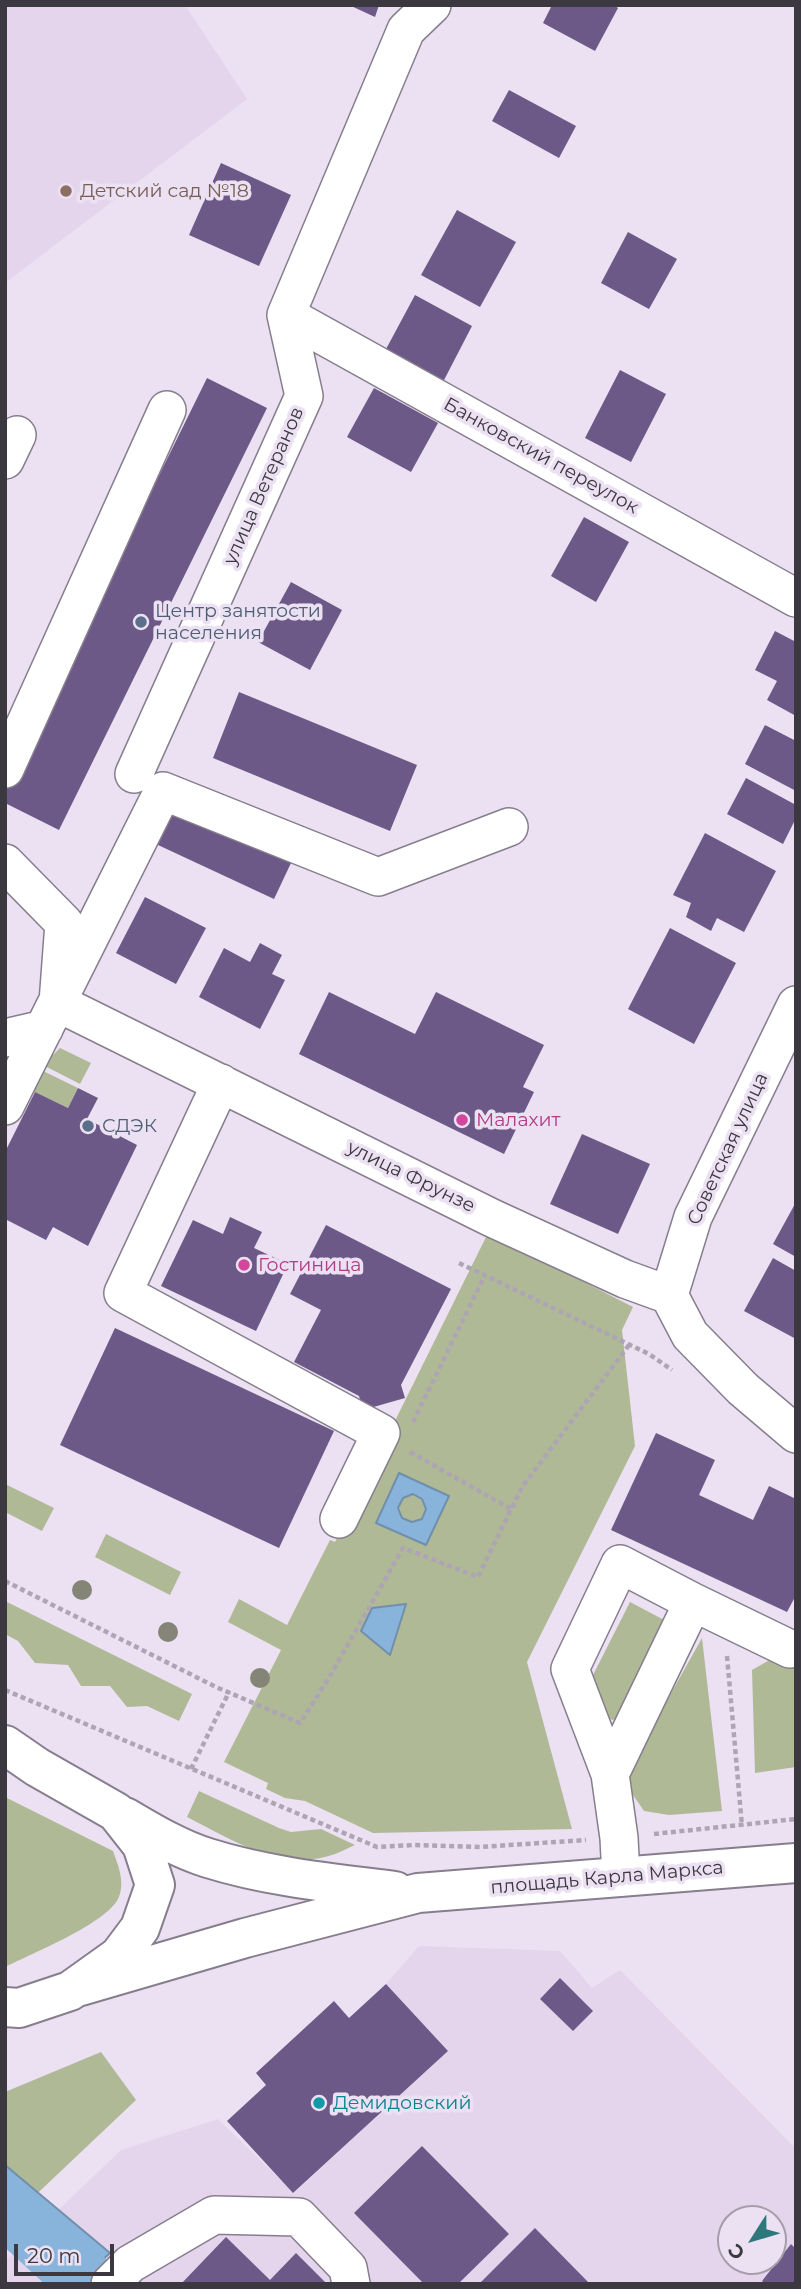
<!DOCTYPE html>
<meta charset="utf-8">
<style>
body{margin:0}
#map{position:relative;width:801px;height:2289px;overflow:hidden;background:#ebe1f2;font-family:Montserrat,sans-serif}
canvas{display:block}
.frame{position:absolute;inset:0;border:7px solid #3c383f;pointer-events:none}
.north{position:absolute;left:717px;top:2205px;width:70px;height:70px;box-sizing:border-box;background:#ebe1f2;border:2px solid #a59daa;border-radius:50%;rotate:233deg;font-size:19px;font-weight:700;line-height:28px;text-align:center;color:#3c383f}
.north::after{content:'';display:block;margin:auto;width:24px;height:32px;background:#2e787b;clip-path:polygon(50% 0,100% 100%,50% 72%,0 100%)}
.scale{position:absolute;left:14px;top:2244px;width:100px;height:32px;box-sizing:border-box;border:4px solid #3c383f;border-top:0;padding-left:9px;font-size:21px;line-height:24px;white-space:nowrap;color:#3c383f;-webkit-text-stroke:5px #ebe1f2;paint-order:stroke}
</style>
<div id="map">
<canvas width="801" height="2289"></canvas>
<div class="frame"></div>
<div class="north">С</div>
<div class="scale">20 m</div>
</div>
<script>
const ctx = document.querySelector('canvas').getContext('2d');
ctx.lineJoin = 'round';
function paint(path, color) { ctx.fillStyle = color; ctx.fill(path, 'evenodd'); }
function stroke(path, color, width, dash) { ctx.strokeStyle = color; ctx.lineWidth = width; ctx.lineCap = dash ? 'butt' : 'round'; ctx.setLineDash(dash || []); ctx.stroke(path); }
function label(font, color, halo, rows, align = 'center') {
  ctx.font = font + ' Montserrat,sans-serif'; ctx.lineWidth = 7; ctx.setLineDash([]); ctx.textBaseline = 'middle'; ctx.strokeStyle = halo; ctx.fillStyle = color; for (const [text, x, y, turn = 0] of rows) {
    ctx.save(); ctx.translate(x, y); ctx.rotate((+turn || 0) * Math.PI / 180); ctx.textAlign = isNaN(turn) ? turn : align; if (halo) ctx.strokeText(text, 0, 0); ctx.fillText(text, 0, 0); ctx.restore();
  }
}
paint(new Path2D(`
 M5 5H185L247 99 5 283Z
 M419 1946 560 1951 592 1988 620 1970 796 2149V2284H5V2261L121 2150 218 2119 294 2193 448 2051 386 1984ZM731 2219H773V2261H731Z`), '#e4d5ed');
paint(new Path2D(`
 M60 1048 91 1063 80 1084 43 1065Z
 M39 1069 78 1088 68 1108 26 1088Z
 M488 1233 633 1307 622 1330 635 1446 527 1662 572 1829 373 1833 305 1801 285 1798 266 1789 268 1783 224 1762 281 1650 228 1622 239 1599 287 1625 330 1540 335 1542Z
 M5 1484 54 1508 42 1531 5 1512Z
 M106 1534 181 1572 170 1595 95 1557Z
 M5 1601 192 1694 179 1721 147 1706 127 1707 110 1686H81L68 1665 35 1663 18 1641 5 1634Z
 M630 1602 666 1621 618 1717 613 1720 606 1718 591 1679Z
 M702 1638 722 1811 669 1815 644 1811 631 1792 629 1768Z
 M796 1645V1767L755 1773 752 1670Z
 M199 1791 279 1828 291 1832 321 1829 355 1845C346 1849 335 1855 325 1857 275 1869 229 1838 187 1817Z
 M5 1797 113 1851C118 1865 126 1883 118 1899 105 1924 33 1953 5 1967Z
 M101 2052 136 2100 5 2224V2092Z`), '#b0b996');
const water = new Path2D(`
 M399 1473 449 1496 426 1545 376 1523ZM413 1494 422 1499 426 1509 422 1519 412 1522 402 1518 398 1508 403 1498Z
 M406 1604 390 1655 361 1631 372 1608Z
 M5 2165 110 2253 76 2284H67L5 2228Z`);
paint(water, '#88b4db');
stroke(water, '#718fac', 2);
stroke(new Path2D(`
 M5 2207 89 2284`), '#88b4db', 60);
paint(new Path2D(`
 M349 5H379L375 17Z
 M552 5H614L618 8 595 51 543 23Z
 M509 90 576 126 559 158 492 121Z
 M221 163 291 195 259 266 189 235Z
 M457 210 516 242 480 307 421 275Z
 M628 232 677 259 649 309 601 283Z
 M415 295 472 326 443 382 385 351Z
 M620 370 666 394 631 462 585 438Z
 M207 378 267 408 59 830 5 803V788Z
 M374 388 438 423 411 472 347 437Z
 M584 517 629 542 596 602 551 576Z
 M291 582 342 610 310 670 258 642Z
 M775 631 796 642V716L767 700 777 681 755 670Z
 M239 692 417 765 390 831 213 758Z
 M765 725 796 741V791L745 764Z
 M746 778 796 805V818L783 844 727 814Z
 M160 803 291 863 274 899 143 838Z
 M705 833 776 871 744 932 717 918 711 931 686 917 691 903 673 895Z
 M145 897 206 928 176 984 116 953Z
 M670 928 736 963 694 1044 628 1009Z
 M260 943 282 955 272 974 285 980 260 1029 199 997 224 948 250 962Z
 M329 992 415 1034 436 992 544 1045 523 1087 534 1092 504 1154 299 1054Z
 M78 1088 98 1098 87 1119 137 1145 88 1246 53 1227 46 1240 5 1219V1152L35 1092 68 1108Z
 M582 1134 650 1164 618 1234 550 1204Z
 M796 1202V1257L773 1244Z
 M230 1217 262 1232 254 1248 288 1264 256 1331 161 1286 193 1220 223 1234Z
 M326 1225 451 1289 401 1385 405 1398 363 1410 359 1396 294 1362 321 1310 290 1294Z
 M773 1258 796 1271V1339L744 1311Z
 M115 1328 334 1431 279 1548 60 1445Z
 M656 1433 715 1460 699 1495 753 1520 769 1486 796 1499V1595L787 1612 611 1530Z
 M560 1978 593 2011 573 2031 540 1999Z
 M386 1984 448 2051 293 2193 227 2121 266 2085 256 2073 334 2001 349 2018Z
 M422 2146 509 2234 458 2284H424L354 2213Z
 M535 2228 590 2284H479Z
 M226 2237 270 2280 296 2253 327 2284H181Z
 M791 2244 796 2249V2284H765L762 2281Z`), '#6c5987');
const minor = new Path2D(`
 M286 315 796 598
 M5 460 17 435
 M5 769 167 410
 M134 774 304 396 286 315 406 30 432 5
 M5 863 64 923 58 1003 492 1218 625 1279 669 1295 690 1335 743 1389 796 1434
 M5 1038 44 1029
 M221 1083 123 1293 381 1433 339 1519
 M5 1106 163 791 378 877 509 827
 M669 1295 693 1217 796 1005
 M693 1602 790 1649
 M610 1774 693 1602 620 1564 570 1669 610 1774 619 1838 621 1877
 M110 2284 130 2264 214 2215 299 2217 348 2268 351 2284`);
const major = new Path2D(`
 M5 1745 37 1767 116 1812 142 1845 155 1885 140 1928 119 1956 70 1991 19 2008 5 2007
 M125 1817C152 1833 179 1849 208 1858 269 1877 332 1883 395 1891
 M77 1987 245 1938 418 1893 796 1863`);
stroke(minor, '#877e8d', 40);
stroke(major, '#877e8d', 42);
stroke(new Path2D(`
 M459 1263 649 1354 672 1370
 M413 1422 485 1275
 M410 1452 511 1509
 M5 1581 216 1687 300 1723 327 1681 403 1548 478 1577 522 1487 629 1345
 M727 1656 742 1826
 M5 1690 377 1847 414 1845 480 1847 586 1840
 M191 1769 229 1692
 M654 1834 796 1819`), '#ada5b3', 4.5, [5, 3.5]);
stroke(minor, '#fff', 37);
stroke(major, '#fff', 38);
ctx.fillStyle = '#848576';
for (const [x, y] of [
 [82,1590],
 [168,1632],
 [260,1678]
]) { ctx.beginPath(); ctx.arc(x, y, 10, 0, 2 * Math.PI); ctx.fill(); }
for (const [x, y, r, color] of [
 [66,191,7,"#8d6e63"],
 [141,622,7,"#5c6f8a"],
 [462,1120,7,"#d1479c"],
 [88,1126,7,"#5c6f8a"],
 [244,1265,7,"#d1479c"],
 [319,2103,7,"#0f9aa8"]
]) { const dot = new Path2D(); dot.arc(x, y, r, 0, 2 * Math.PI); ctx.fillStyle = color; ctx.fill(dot); stroke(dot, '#ebe1f2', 2.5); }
label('19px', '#785e54', '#ebe1f2', [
 ["Детский сад №18",80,191]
], 'left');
label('19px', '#3c383f', '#ebe1f2', [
 ["Банковский переулок",541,456,29],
 ["улица Ветеранов",264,486,-66],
 ["Советская улица",728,1149,-65],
 ["улица Фрунзе",411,1177,26],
 ["площадь Карла Маркса",607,1878,-5]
]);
label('19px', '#4e5e75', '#ebe1f2', [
 ["Центр занятости",155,611],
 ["населения",155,633],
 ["СДЭК",102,1126]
], 'left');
label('19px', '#b23c85', '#ebe1f2', [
 ["Малахит",476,1120],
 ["Гостиница",258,1265]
], 'left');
label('19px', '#0d838f', '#ebe1f2', [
 ["Демидовский",333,2103]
], 'left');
</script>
